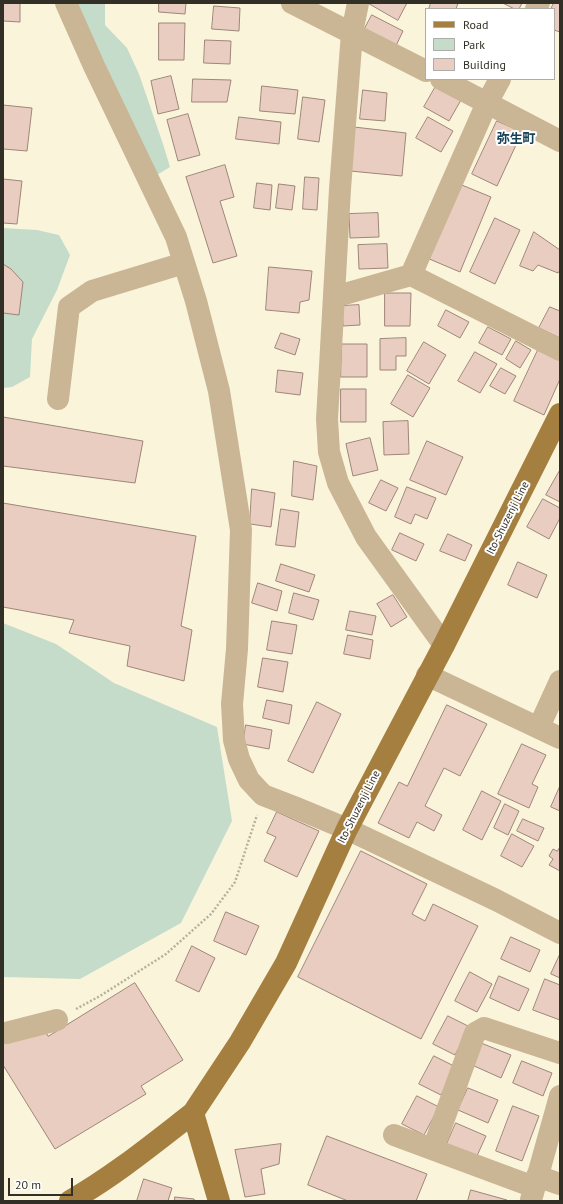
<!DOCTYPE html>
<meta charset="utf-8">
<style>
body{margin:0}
#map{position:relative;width:563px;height:1204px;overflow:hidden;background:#faf5da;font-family:"PT Sans",sans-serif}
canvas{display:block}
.frame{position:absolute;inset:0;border:4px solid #323026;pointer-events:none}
.legend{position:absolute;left:425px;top:8px;width:130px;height:72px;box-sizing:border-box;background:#fff;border:1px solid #adaca8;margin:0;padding:5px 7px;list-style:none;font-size:12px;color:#323026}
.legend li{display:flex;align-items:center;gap:8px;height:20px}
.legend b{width:20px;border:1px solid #adaca8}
.scale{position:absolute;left:8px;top:1178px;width:65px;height:18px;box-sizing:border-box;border:2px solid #323026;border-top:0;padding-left:5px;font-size:12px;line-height:14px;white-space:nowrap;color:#323026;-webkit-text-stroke:3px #fff;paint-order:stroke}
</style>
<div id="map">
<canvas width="563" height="1204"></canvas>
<div class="frame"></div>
<ul class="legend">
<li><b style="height:5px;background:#a57f3f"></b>Road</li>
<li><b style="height:11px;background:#c4dcc9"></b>Park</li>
<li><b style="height:11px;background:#e8cdc0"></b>Building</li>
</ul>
<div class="scale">20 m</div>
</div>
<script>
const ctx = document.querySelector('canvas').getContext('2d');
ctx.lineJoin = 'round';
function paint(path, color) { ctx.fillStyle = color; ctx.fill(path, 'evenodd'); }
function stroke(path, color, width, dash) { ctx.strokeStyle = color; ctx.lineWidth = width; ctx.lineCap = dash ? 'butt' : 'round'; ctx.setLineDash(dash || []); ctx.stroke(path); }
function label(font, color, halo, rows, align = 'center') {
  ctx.font = font + ' "PT Sans","Noto Sans JP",sans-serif'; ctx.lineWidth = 4; ctx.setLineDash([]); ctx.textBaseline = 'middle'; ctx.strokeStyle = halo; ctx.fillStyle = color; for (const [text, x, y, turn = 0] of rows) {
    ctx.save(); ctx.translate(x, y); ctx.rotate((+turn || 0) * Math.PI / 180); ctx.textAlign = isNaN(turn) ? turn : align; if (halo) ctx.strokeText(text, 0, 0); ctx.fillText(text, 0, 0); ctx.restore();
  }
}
paint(new Path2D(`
 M73 3H105V25L127 48 139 74 163 144 170 167 157 175Z
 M3 228 37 230 59 235 70 255 57 290 32 339 30 377 12 387 3 388Z
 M3 623 56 644 114 683 217 727 232 821 181 923 80 979 3 977Z`), '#c4dcc9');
const building = new Path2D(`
 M3 3H20V22L3 21Z
 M159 3H186L185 14 159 12Z
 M368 3H407L398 20Z
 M431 3H458L456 9H429Z
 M503 3H522L519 9H515Z
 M554 3H560V32L554 30V9H551Z
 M214 6 240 8 239 31 212 29Z
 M372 15 403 31 394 50 362 34Z
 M159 23H185L184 60H159Z
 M205 40 231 41 230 64 204 63Z
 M171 76 179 109 158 114 151 81Z
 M193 79 231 80 227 102H192Z
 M262 86 298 90 295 114 260 111Z
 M436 86 461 100 449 121 424 107Z
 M363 90 387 93 385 121 360 119Z
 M303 97 325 100 319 142 298 139Z
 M3 105 32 108 27 151 3 149Z
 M188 114 200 155 178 161 167 120Z
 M239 117 281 122 279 144 236 139Z
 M428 117 453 131 441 152 416 138Z
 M497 121 522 132 497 186 472 174Z
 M354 127 406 133 402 176 350 171Z
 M225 165 234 197 220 201 237 256 213 263 186 177Z
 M305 177 319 178 317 210 303 209Z
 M3 179 22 181 17 224 3 223Z
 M257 183 272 185 270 210 254 208Z
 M457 183 491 197 460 272 427 258Z
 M279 184 295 186 292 210 276 208Z
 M378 213 379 237 350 238 349 214Z
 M495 218 520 230 495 284 470 272Z
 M534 232 560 250V270L558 273 538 265 533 271 520 266Z
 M387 244 388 268 359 269 358 245Z
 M3 264 11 269 23 282 19 315 3 313Z
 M269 267 312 271 309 300 300 302 299 313 266 310Z
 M385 293H411L410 326H385Z
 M359 305 360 325 343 326 342 306Z
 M550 307 560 311V338L539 328Z
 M446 310 469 322 460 338 438 326Z
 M488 327 511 339 502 355 479 343Z
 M281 333 300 339 295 355 275 348Z
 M406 338V356H396V370H380V339Z
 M516 341 531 350 520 368 506 359Z
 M424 342 446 355 429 384 407 371Z
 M342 344H367V377H341Z
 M538 350 560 360V379L544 415 514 401Z
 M475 352 497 364 480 393 458 381Z
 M501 368 516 376 505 394 490 386Z
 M278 370 303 373 300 395 276 392Z
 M408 375 430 388 413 417 391 404Z
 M341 389H366V422H341Z
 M3 417 143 441 135 483 3 466Z
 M408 421 409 454 384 455 383 422Z
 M370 438 378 470 353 476 346 444Z
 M427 441 463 457 446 495 410 480Z
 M294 461 317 466 313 500 292 496Z
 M560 470V502L546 495Z
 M381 480 398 488 386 511 369 503Z
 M407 487 436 498 427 519 415 514 411 524 395 517Z
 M252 489 275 493 271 527 250 524Z
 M543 499 560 508V518L549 539 527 527Z
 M3 503 196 536 181 626 192 630 184 681 127 666 130 646 69 633 74 620 3 607Z
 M281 509 299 512 295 547 276 545Z
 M400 533 424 544 416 561 392 550Z
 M448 534 472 545 465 561 440 551Z
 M518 562 547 575 537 598 508 585Z
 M281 564 315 575 309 592 276 581Z
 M258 583 282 591 277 611 252 603Z
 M294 593 319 600 313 620 289 613Z
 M393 595 407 617 391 627 377 604Z
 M350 611 376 616 372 635 346 630Z
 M272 621 297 625 292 654 267 650Z
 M348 635 373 640 370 659 344 654Z
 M263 658 288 662 283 692 258 687Z
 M267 700 292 705 289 724 263 718Z
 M317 702 341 714 313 773 288 761Z
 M447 705 487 724 460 776 444 768 425 806 442 815 434 831 417 822 409 838 378 823 399 782 407 786Z
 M246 725 272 730 269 749 243 744Z
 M522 744 546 755 532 784 538 787 529 808 498 794Z
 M560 786V811L551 807Z
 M482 791 501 801 482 840 463 830Z
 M505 804 519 811 508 835 494 828Z
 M277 812 319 831 297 877 264 861 276 837 267 833Z
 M523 819 544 828 538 841 517 831Z
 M512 834 534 846 522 867 501 856Z
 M560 847V871L549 865 553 859 549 856 553 849 557 851Z
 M361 851 427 884 412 914 425 921 433 904 478 926 421 1039 298 977Z
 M226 912 259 926 246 955 214 941Z
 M511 937 540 950 530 972 501 959Z
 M192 946 215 958 199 992 176 981Z
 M560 954V978L551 974Z
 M470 972 492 984 477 1012 455 1001Z
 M499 976 529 989 519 1011 490 998Z
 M545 979 560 985V1020L533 1010Z
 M135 983 183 1060 141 1086 146 1094 55 1149 3 1065V1037L44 1029 48 1036Z
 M448 1016 470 1027 455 1055 433 1044Z
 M481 1043 511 1055 501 1078 472 1065Z
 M434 1056 456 1067 441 1095 419 1084Z
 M522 1061 552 1073 543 1096 513 1083Z
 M468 1088 498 1100 488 1123 458 1110Z
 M417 1096 439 1107 424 1135 402 1124Z
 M513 1106 539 1116 522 1161 496 1151Z
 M456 1123 486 1136 476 1158 446 1146Z
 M327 1136 427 1174 416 1201H348L308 1185Z
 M281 1144 279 1164 261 1169 265 1194 245 1197 235 1150Z
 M144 1179 172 1188 168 1201H137Z
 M471 1190 507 1200V1201H468Z
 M175 1197 194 1199 195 1201H175Z`);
paint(building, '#e8cdc0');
stroke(building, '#9e8579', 1);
stroke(new Path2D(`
 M76 1009 100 996 166 954 211 914 235 882 257 815`), '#b5b19c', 2.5, [2, 2]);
stroke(new Path2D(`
 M66 3 94 66 176 237 196 301 219 391 241 530 237 649 232 704 234 740 239 759 249 780 263 795 294 807 347 829 496 900 560 933
 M292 3 426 71
 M358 3 352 33 340 189 327 419 329 452 338 483 366 537 444 645
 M536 9 539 3
 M441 79 560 141
 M411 275 487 103 500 79
 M334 297 411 275 560 350
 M58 399 69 307 92 291 184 263
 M427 675 560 738
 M539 727 560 681
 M3 1033H6L57 1020
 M394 1135 534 1187
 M433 1149 475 1033 484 1028 560 1053
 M537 1176 560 1184
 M531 1200 560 1096`), '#cab595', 22);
stroke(new Path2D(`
 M70 1201C114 1176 153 1144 193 1113
 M219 1201 193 1113 240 1042 286 963 347 829 444 645 560 414`), '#a57f3f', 22);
label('11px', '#323026', '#fff', [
 ["Ito-Shuzenji Line",508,518,-63],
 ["Ito-Shuzenji Line",359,807,-63]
]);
label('bold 13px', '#174258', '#fff', [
 ["弥生町",516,139]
]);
</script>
